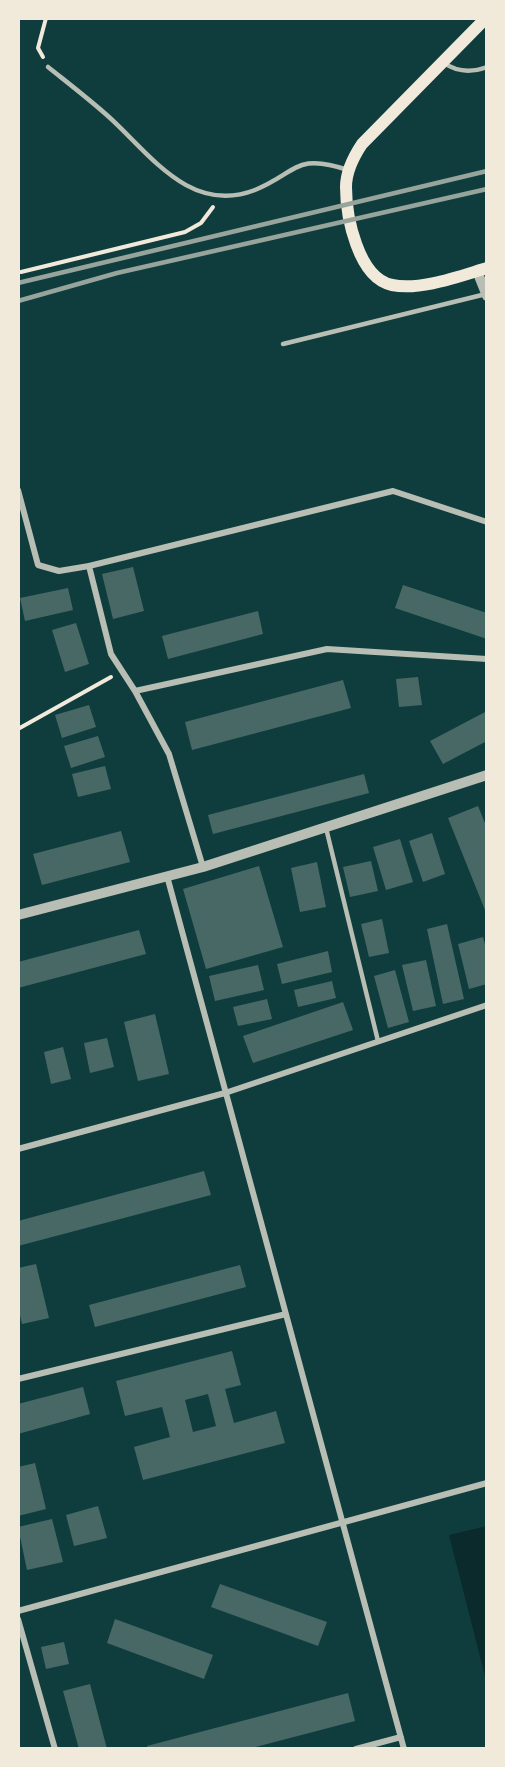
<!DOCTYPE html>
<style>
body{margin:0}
#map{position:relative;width:505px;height:1767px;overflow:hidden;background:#0f3d3e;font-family:"Exo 2",sans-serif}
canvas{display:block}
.frame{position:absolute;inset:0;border:20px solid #f1e9da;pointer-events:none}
</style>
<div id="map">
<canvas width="505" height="1767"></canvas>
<div class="frame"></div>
</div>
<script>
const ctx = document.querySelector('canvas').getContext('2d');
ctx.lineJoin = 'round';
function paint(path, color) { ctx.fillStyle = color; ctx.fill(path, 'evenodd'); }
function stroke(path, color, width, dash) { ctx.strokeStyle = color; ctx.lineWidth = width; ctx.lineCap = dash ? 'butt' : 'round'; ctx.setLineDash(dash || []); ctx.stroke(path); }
paint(new Path2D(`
 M487 1526V1684L449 1535Z`), '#0a2a2b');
paint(new Path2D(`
 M133 567 144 611 113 619 102 574Z
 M403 585 487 613V639L395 608Z
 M68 588 73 610 25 621 20 598Z
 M258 611 263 634 168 659 162 636Z
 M76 623 89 664 65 672 52 630Z
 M418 677 422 705 399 707 396 679Z
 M343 680 351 708 192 750 185 722Z
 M89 705 96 727 62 738 55 715Z
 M487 711V741L443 764 430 741Z
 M98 736 105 757 71 768 64 746Z
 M105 766 111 789 78 797 72 774Z
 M364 774 369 793 213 834 208 815Z
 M478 806 487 828V915L448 818Z
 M121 831 130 862 42 885 33 854Z
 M432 833 445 874 423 882 409 841Z
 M400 839 413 882 386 890 373 847Z
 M371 861 378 891 350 897 343 867Z
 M317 862 326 907 300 912 291 868Z
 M259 866 283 947 206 969 183 889Z
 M382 919 389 953 369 957 361 924Z
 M447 924 464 999 443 1004 427 929Z
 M139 930 146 954 18 988V962Z
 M483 937 487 952V984L469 989 458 944Z
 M328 951 332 972 282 984 277 964Z
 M426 960 436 1006 413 1011 402 965Z
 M258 965 264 990 215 1001 209 976Z
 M395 970 409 1022 388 1028 374 976Z
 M332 981 336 998 298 1007 294 990Z
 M267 999 272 1019 238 1026 233 1007Z
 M343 1002 353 1030 253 1063 243 1036Z
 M155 1014 169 1074 138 1081 124 1022Z
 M107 1038 114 1067 90 1073 84 1043Z
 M63 1047 71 1079 51 1084 44 1052Z
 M204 1171 211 1195 18 1246V1221Z
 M36 1264 49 1318 22 1324 18 1307V1268Z
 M240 1265 246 1287 95 1327 89 1305Z
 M232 1351 241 1385 225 1389 234 1423 276 1411 285 1443 143 1480 134 1447 170 1437 162 1407 125 1416 116 1381ZM208 1394 216 1426 193 1432 185 1400Z
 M83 1387 90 1414 18 1434V1404Z
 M35 1463 46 1509 18 1516V1467Z
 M98 1506 107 1538 74 1546 66 1515Z
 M52 1519 63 1562 27 1570 18 1527Z
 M220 1584 327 1622 318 1646 211 1607Z
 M115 1619 213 1655 204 1679 107 1643Z
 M64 1642 69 1664 46 1669 41 1647Z
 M90 1684 107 1749H79L63 1691Z
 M348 1693 355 1721 248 1749H148L147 1746Z`), '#486865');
stroke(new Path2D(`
 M43 57 38 48 46 18
 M21 272 185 232 201 223 213 207
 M18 729 111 677`), '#f1e9da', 4);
stroke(new Path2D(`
 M444 63C457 72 471 73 487 67
 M48 67C68 83 89 99 109 117 150 154 190 215 255 190 297 173 295 152 348 170
 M283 344 486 294
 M326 828 378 1041`), '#b8beb3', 4.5);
stroke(new Path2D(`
 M18 490 38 565 59 571 89 566 393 491 487 522
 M89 566 111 654 135 691 169 754 203 867
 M135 691 327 649 487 659
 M167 876 404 1749
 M18 1149 225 1093 487 1005
 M18 1379 286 1314
 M18 1611 487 1483
 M18 1619 55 1749
 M356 1749 401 1737`), '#b8beb3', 6);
stroke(new Path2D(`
 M477 271 487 296
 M18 915 203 867 487 775`), '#b8beb3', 10);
stroke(new Path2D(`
 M486 18 362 144C354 156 346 171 346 187 346 216 358 278 392 285 420 291 460 276 487 268`), '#f1e9da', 12);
stroke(new Path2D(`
 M18 283 487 171
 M18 301 117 273 487 189`), '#97a49c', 4.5);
</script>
